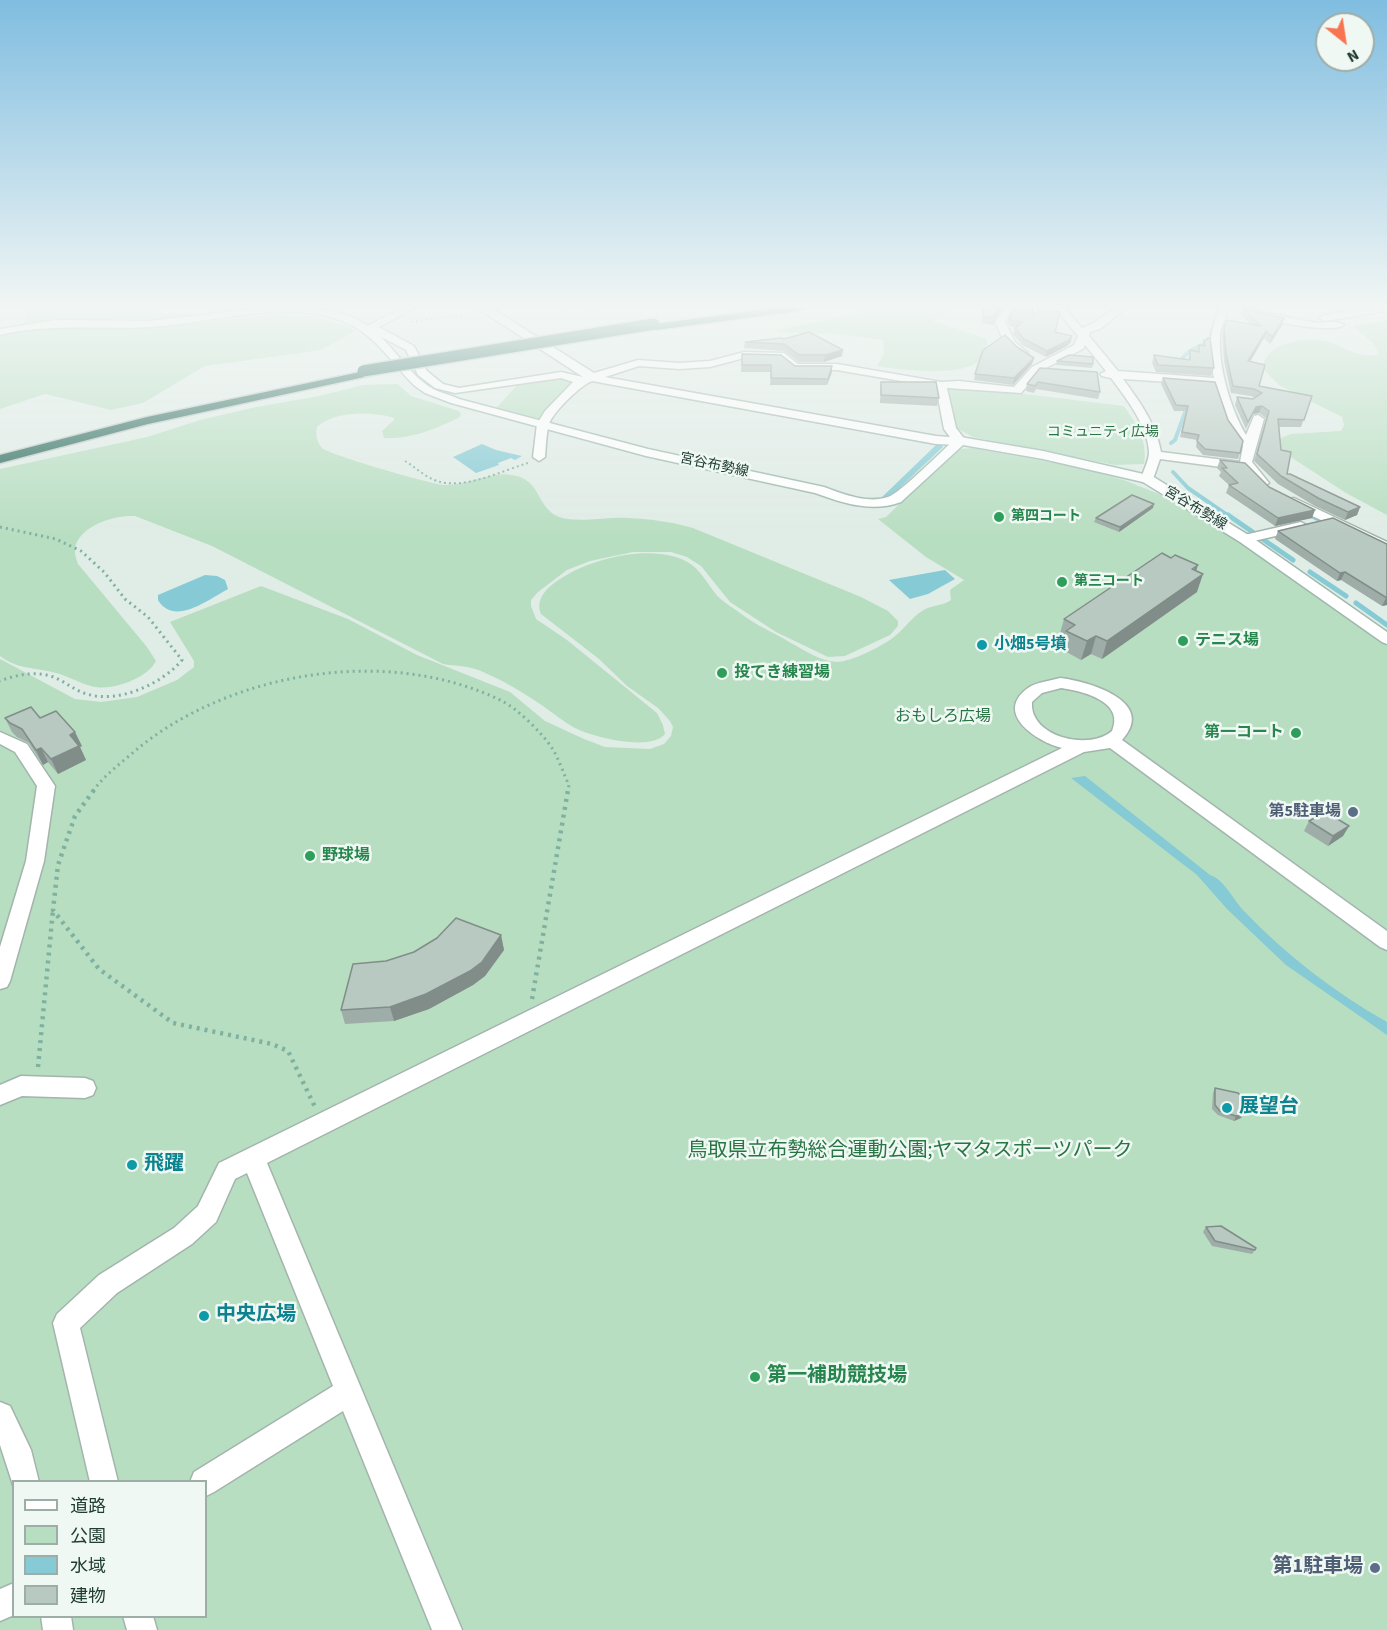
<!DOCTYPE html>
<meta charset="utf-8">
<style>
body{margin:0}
#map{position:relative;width:1387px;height:1630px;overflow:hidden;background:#e0ece6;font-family:"Source Sans 3","Noto Sans JP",sans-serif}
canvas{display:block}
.legend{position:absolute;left:12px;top:1480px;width:195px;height:138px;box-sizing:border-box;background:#f0f8f4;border:2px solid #9dada7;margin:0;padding:8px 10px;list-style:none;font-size:18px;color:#203d34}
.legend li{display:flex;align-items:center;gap:12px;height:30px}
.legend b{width:30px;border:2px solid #9dada7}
.north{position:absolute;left:1315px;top:12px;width:60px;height:60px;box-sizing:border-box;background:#f0f8f4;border:2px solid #9dada7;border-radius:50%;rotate:150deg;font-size:16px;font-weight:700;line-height:24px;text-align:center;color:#203d34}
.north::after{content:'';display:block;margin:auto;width:21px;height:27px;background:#f87551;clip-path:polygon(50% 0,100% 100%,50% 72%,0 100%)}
</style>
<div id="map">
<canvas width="1387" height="1630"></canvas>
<ul class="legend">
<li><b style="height:8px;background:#fff"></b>道路</li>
<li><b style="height:16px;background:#b8dec1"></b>公園</li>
<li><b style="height:16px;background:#85cad4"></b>水域</li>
<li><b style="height:16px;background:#b8c9c2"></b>建物</li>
</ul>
<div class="north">N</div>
</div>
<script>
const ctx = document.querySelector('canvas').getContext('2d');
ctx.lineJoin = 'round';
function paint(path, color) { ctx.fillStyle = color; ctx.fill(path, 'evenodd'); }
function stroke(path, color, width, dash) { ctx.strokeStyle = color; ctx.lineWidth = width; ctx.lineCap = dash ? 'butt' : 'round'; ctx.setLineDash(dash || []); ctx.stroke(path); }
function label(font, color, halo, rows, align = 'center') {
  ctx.font = font + ' "Source Sans 3","Noto Sans JP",sans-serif'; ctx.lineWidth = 5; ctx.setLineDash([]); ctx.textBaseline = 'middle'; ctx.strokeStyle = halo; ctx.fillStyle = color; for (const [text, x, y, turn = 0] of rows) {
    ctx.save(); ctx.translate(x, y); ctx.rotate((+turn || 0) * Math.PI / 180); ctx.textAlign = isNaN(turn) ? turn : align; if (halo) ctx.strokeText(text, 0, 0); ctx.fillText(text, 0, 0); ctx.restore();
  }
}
paint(new Path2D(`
 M26 308H153L154 312 164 314 182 313 184 317 183 319C130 323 76 316 24 323Z
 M881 308H952L953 310 933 321 988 339 985 355C981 359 976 364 970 366 947 375 901 370 877 366L884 354 883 340 837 334 771 332Z
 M279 314 312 316 350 327 355 331 321 350 205 366 143 403 111 410 45 394 0 409V337C44 321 91 329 137 327 184 326 232 318 279 314Z
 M1387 320V515L1346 493 1283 452 1278 444 1281 438 1291 434 1341 431 1344 425 1342 417 1279 385 1262 368C1268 342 1301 337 1325 341 1344 345 1358 360 1379 354L1373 343 1353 326Z
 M555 375 576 381 540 421 495 409 522 380Z
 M398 384 411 396 459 411 461 414 460 417C439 428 408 440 384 438L382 431 394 420V418C372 411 334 411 317 427 315 434 317 442 322 448 330 455 430 484 444 485 468 486 489 471 512 475 541 479 536 506 557 516 573 524 610 516 629 518 651 519 672 522 693 528L861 597 888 611 898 621V626L890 635 845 656 828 657 776 632 730 602 701 566 687 557 671 552H633L590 561 567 570 538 592 531 600V606L536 619 567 640 657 713 663 725 665 734C651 752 591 737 573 727 563 721 553 713 543 706 524 693 504 681 483 672 471 666 455 666 443 664L212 546 135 516C117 515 88 523 78 540 73 548 75 556 78 564L147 647 156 661C147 679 110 692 91 686 79 683 68 676 56 673 34 667 19 670 0 656V469L147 437 200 420 256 407 319 396 363 385Z
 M960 386 1124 406C1137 425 1148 441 1144 464L1115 465 973 437 954 427 947 390Z
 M972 448 1083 468 1124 480 1164 496 1226 533 1387 646V1630H0V659L75 699 101 702 137 697 177 680 194 667V661L170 622 261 586 348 619 417 655 510 692 545 721 584 739 605 747 650 749 664 744 671 736 673 727 670 721 658 708 627 686 599 659 541 614C534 597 551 584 565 576 596 557 660 542 692 565 702 573 707 583 715 593 721 601 732 607 740 613 755 625 775 633 791 643 806 651 820 661 837 662 851 662 885 645 895 636 905 628 911 618 922 611 931 605 943 606 951 600L950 590 964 580 926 557 878 519 886 517 950 454 960 449ZM14 1482H206V1616H14Z`), '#b8dec1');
paint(new Path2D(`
 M590 382 941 444 943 447 889 498H881L936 445Z
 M482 444 496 450 522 456 515 460 511 458 498 463 499 465 476 473 453 457Z
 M945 570 955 579 928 594 910 599 889 580Z
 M205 575 217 576 225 580 228 589C209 599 174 627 158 600V595Z
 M1085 776 1210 875C1224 879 1234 901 1244 911 1286 955 1334 992 1387 1022V1035L1286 965 1227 909 1197 875 1071 778Z`), '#85cad4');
stroke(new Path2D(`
 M563 311 567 308
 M1174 377C1176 358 1194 345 1212 343L1211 334 1218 314
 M1171 443 1175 440 1186 410
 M1173 472 1188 488 1230 517`), '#85cad4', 4);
stroke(new Path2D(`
 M1228 515 1257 535
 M1312 516 1321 520
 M1261 538 1293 560
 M1310 572 1346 596
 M1356 603 1387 625`), '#85cad4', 5);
const street = new Path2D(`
 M402 308H415L379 327 414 346 427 371 443 384 459 388 561 372 583 377 485 313 472 308 493 309 594 373 638 360 679 363 710 361 744 352 784 353 798 364H837L941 382 959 381 1014 387 1032 367 1074 345 1078 336 1055 308H1065L1082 328C1099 323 1108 308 1126 308L1100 329 1090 332 1089 336 1118 371 1214 378C1208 346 1209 339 1219 308H1229C1226 317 1221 326 1220 335 1218 366 1230 408 1246 435L1254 416 1258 415 1264 419 1252 462 1269 483 1263 487 1249 477 1244 470 1160 459 1152 482H1142L1141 479C1143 471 1149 461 1149 452 1148 426 1126 398 1111 378L1102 376 1100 374 1106 371 1085 345 1083 349 1040 371 1021 393 947 388 956 428 966 441 960 445 936 444 592 381C581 385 553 412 549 424 546 434 546 447 545 457L539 461 533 457 537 424 545 411 573 382 561 378 455 393 435 388 418 375 406 350 370 331 366 332 361 329ZM744 358 781 359 795 370H837L936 387 944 429 950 437 936 436 605 377 639 366 679 369 710 367ZM1123 379 1215 385 1228 425 1243 446 1240 462 1161 452C1156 424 1140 402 1123 379Z
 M1006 308H1016L1005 322 1015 342 1028 353 1027 355C1009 358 1001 335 995 322Z
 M1232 308C1260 308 1285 318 1312 322 1322 324 1336 319 1344 325 1331 335 1245 318 1232 308Z
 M1367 308H1387V311L1324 321 1319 318 1324 315Z
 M1294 498 1387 542V551L1289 505 1287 502 1289 499Z
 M1301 522 1308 526 1306 529 1245 543 1238 539 1240 536Z
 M1060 678C1087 681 1158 701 1122 740L1387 931V950L1380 947 1110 748 1084 752 267 1163 462 1630H432L343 1411 214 1492 206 1496V1482H190L194 1472 333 1386 247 1173 235 1179 216 1222 192 1244 117 1293 80 1328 118 1482H90L53 1323 57 1314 99 1275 174 1228 198 1206 219 1163 1062 748C1037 742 993 713 1028 688 1036 682 1050 681 1060 678ZM1061 688C1082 691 1125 701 1112 731 1089 751 1029 737 1032 702L1042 693Z
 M0 732 27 744 55 786 44 861 10 981 7 987 0 989V947L26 861 37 786 15 752 0 744Z
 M21 1076 85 1078 93 1081 96 1088 93 1095 85 1098 22 1096 0 1105V1085Z
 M0 1402 10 1406 31 1450 39 1482H14V1488L0 1445Z
 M14 1583V1615L0 1621V1589Z
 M41 1616H71L73 1630H43Z
 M123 1616H153L157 1630H127Z`);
const secondary = new Path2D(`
 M259 308C295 308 335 304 367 325 392 342 406 373 433 389 441 393 451 395 459 399L648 449 824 487C843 494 867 504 888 497 899 494 944 449 956 438L960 437 1043 451 1152 476 1250 536 1387 632V644L1382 642 1240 542 1143 482 1043 459 963 445 901 502C871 513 843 503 815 493L646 456 451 403 425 393 415 386C394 366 377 337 349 324 292 296 211 324 150 327 99 330 50 323 0 335V329L56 320 149 321Z`);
const highway = new Path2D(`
 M775 308H803L798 311 656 330 651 327 656 324Z
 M365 371 371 374 369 376 148 424 0 463V455L147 417Z`);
stroke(street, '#a3b4ad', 3);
stroke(secondary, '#9eb8ae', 3);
stroke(highway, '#c1c9c6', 3);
stroke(new Path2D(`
 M587 308 598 317
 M411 322 466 314
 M405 461C415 467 425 477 437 481 465 490 501 471 528 463`), '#7fb1a0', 2, [2, 3]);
stroke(new Path2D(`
 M0 527 56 539 81 551 104 572 125 599 148 617 182 660C162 684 118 704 87 694 76 691 68 684 58 679 40 670 18 674 0 681
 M93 791C103 777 116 767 129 756 224 672 387 644 502 701 518 709 542 733 552 748 559 759 563 773 569 785L568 791`), '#7fb1a0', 3, [2, 4]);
stroke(new Path2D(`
 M94 790 75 816 58 865 53 910 99 969 173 1023 272 1044 288 1051 315 1107
 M532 999 568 790
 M38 1067 53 910`), '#7fb1a0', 4.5, [3, 5]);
paint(street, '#fff');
paint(secondary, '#fff');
paint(highway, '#2a6a5b');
const highwayBridge = new Path2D(`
 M363 371 654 324`);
stroke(highwayBridge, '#c1c9c6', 14, []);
stroke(highwayBridge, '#2a6a5b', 11);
paint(new Path2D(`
 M982 308H1003L995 319 994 325 982 323Z
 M1243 308 1284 318 1282 325 1270 344 1264 338 1250 362 1259 386 1312 396 1301 427H1279L1281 450 1287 474 1360 507 1357 515 1345 520 1315 506 1278 484 1254 461 1266 418 1259 413 1253 414 1246 429 1235 405 1237 397 1253 399 1255 398 1251 396 1231 393 1224 361 1222 335 1227 320 1250 324 1241 315Z
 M1032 315 1056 332 1071 342 1067 346 1046 357 1022 345 1013 334 1015 327 1010 326 1008 322 1009 316Z
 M784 339 842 356 824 362H799L784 351 744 348 745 342Z
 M1204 340 1214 368 1211 376 1156 372 1152 363 1154 355 1188 360 1190 350 1197 351 1199 345 1202 346Z
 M742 354 795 366H832V372L827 385H770L771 372H741Z
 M1034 358 1032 364 1013 385 974 380 975 374Z
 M1057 361 1093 364 1092 368 1056 365Z
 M1040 368 1100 392 1098 399 1036 389 1034 393 1026 391 1027 384Z
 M1163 378 1228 420 1240 453 1238 459 1203 455 1196 447 1197 440 1180 437 1186 411H1174L1161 384Z
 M881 382 939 398 937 406 880 403Z
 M1220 460 1269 487 1312 518 1275 526 1226 493 1229 485 1219 476 1221 472 1217 468Z
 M1153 508 1119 532 1094 522 1096 518Z
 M1278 531 1387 544V605L1382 606 1341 580 1337 581 1275 539Z
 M1196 570 1197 592 1102 659 1091 654 1081 660 1061 649 1064 640 1059 637 1064 619Z
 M5 718H40L82 746 80 747 86 760 58 774 48 762 43 765 29 743 17 737 12 732Z
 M1309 821 1349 826 1343 836 1328 846 1304 831Z
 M501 935 504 950 485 976 473 985 429 1009 394 1021 345 1024 341 1010 386 961Z
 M1215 1088 1241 1118 1234 1121 1218 1115 1212 1109 1213 1093Z
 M1206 1227 1255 1250 1252 1254 1212 1246 1203 1232Z`), '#9eada7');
paint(new Path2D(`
 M999 308H1003L995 319 994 315Z
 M1284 318 1282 325 1270 344 1272 337Z
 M1266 331 1264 338 1246 368 1248 361Z
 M1072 336 1071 342 1067 346 1046 357 1047 351Z
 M843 350 842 356 824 362 825 355Z
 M1034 358 1032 364 1013 385 1014 378Z
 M832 366V372L827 385 828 379Z
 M1262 406 1259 413 1253 414 1246 429 1256 407Z
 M1154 504 1153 508 1119 532 1120 527Z
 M1360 507 1357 515 1345 520 1348 512Z
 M1315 510 1312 518 1275 526 1278 518Z
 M1198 565 1193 581 1203 574 1197 592 1102 659 1107 641Z
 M1345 572 1341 580 1337 581 1340 573Z
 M1386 598H1387V605L1382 606Z
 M1096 636 1091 654 1081 660 1087 641Z
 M75 732 82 746 80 747 86 760 58 774 51 759 70 735Z
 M41 748 48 762 43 765 36 750Z
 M1349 826 1343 836 1328 846 1333 836Z
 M501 935 504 950 485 976 473 985 429 1009 394 1021 390 1007Z
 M1244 1114 1241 1118 1234 1121 1236 1116Z`), '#818d88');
const building = new Path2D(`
 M983 308H999L994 315 995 318 983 317Z
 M1015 308H1033L1032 315 1039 310 1060 312 1055 332 1072 336 1069 340 1047 351 1024 339 1015 328 1023 322 1011 320 1009 316Z
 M1243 308 1284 318 1272 337 1266 331 1248 361 1265 365 1259 386 1312 396 1304 420 1278 419 1281 450 1291 452 1287 474H1290L1360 507 1348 512 1318 498 1281 476 1257 454 1269 411 1262 406 1256 407 1248 422 1237 397 1253 399 1262 393 1254 389 1233 386 1226 354 1224 328 1227 320 1261 326Z
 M809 332 843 350 825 355H799L784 344 745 342 781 338 784 339Z
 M1005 335 1017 347 1034 358 1014 378 975 374 983 350Z
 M1207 338H1210L1214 368 1158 365 1154 355 1190 360V350L1199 352V345L1205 346 1204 340H1207Z
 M742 354 781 355 795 366H832L828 379 771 378V365H742Z
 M1069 355 1093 357V364L1057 361Z
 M1040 368 1097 372 1100 392 1038 382 1035 386 1027 384Z
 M1163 378 1215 382 1228 420 1243 441 1240 453 1205 449 1197 441 1199 435 1182 432 1188 406 1176 405Z
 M881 382H936L939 398 881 395Z
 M1220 460 1245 463 1269 487 1315 510 1278 518 1229 485 1238 483 1222 468H1227Z
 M1132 495 1154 504 1120 527 1096 518Z
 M1333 518 1387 544V598L1345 572 1340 573 1278 531Z
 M1162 553 1171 558 1175 555 1198 565 1192 569 1203 574 1107 641 1096 636 1087 641 1066 631 1075 625 1064 619Z
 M31 707 40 718 56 711 75 732 70 735 79 746 51 759 41 748 36 750 22 729 10 723 5 718Z
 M1326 812 1349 826 1333 836 1309 821Z
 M456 918 501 935 482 962 470 971 426 994 390 1007 341 1010 353 964 386 961 414 952 437 938Z
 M1215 1088 1238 1093 1243 1098 1244 1114 1236 1116 1220 1111 1215 1105Z
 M1221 1226 1256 1248 1255 1250 1215 1241 1206 1227Z`);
paint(building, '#b8c9c2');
stroke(building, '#818d88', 1.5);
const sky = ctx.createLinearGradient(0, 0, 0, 536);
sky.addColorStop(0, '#80bde0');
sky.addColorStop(0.57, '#f1f6f4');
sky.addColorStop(1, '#f1f6f400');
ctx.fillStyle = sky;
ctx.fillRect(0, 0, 1387, 536);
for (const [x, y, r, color] of [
 [999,517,6,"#2e9e5b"],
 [1062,582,6,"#2e9e5b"],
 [1183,641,6,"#2e9e5b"],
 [982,645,6,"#0f9aa8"],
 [722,673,6,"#2e9e5b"],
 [1296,733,6,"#2e9e5b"],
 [1353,812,6,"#5c6f8a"],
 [310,856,6,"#2e9e5b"],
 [1227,1108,6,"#0f9aa8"],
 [132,1165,6,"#0f9aa8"],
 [204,1316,6,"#0f9aa8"],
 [755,1377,6,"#2e9e5b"],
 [1375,1568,6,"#5c6f8a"]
]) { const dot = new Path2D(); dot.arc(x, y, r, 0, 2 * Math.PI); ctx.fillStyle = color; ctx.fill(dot); stroke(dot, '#f0f8f4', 2); }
label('14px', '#287544', '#f0f8f4', [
 ["コミュニティ広場",1103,433]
]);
label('14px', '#203d34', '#f0f8f4', [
 ["宮谷布勢線",714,466,12],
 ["宮谷布勢線",1195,509,31]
]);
label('bold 14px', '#27864d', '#f0f8f4', [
 ["第四コート",1011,517],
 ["第三コート",1074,582]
], 'left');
label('bold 16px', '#27864d', '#f0f8f4', [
 ["テニス場",1195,641],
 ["投てき練習場",734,673],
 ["第一コート",1284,733,"right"],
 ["野球場",322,856]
], 'left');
label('bold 16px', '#0d838f', '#f0f8f4', [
 ["小畑5号墳",994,645]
], 'left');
label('16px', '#287544', '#f0f8f4', [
 ["おもしろ広場",943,717]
]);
label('bold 16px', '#4e5e75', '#f0f8f4', [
 ["第5駐車場",1341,812]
], 'right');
label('bold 20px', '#0d838f', '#f0f8f4', [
 ["展望台",1239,1108],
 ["飛躍",144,1165],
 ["中央広場",216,1316]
], 'left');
label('20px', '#287544', '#f0f8f4', [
 ["鳥取県立布勢総合運動公園;ヤマタスポーツパーク",910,1152]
]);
label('bold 20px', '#27864d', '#f0f8f4', [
 ["第一補助競技場",767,1377]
], 'left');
label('bold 20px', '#4e5e75', '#f0f8f4', [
 ["第1駐車場",1363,1568]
], 'right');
</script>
